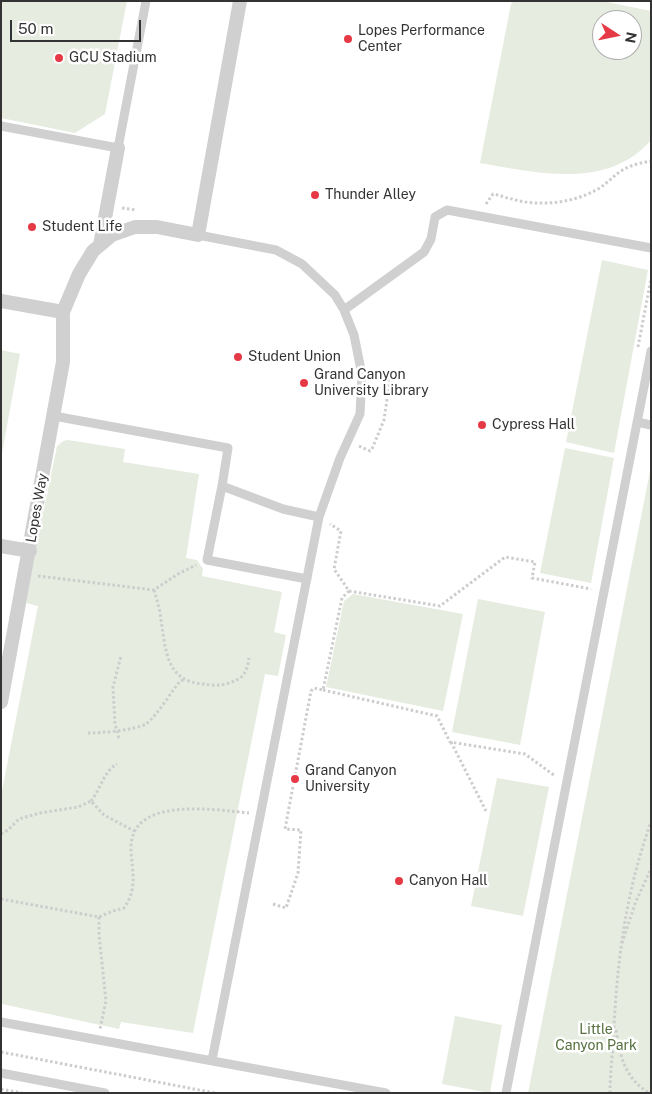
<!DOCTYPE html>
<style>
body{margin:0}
#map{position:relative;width:652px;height:1094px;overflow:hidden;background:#fff;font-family:"Public Sans",sans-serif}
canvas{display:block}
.frame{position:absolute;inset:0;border:2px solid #333;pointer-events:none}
.north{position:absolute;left:592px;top:10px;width:50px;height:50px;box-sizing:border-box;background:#fff;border:1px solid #adadad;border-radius:50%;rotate:101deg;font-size:14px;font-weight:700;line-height:20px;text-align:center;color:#333}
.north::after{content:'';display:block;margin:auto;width:18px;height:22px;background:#e63946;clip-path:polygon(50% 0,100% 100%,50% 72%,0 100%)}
.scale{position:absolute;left:10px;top:20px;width:131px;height:22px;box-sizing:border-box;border:2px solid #333;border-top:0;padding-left:6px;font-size:15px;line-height:18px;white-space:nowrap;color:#333;-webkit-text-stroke:4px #fff;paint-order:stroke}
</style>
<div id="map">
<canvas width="652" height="1094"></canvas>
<div class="frame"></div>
<div class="north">N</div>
<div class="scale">50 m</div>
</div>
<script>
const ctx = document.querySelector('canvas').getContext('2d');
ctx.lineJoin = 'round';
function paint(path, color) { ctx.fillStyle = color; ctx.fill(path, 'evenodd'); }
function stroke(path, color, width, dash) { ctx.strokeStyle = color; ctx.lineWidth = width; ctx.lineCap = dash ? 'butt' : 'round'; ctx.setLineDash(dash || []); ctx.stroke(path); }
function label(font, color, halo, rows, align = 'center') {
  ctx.font = font + ' "Public Sans",sans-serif'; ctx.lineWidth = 5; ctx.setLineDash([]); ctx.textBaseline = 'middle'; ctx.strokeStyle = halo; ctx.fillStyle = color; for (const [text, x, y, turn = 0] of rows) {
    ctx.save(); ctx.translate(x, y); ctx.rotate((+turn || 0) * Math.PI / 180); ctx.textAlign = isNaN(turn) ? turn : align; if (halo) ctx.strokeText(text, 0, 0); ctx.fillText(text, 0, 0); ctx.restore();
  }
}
paint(new Path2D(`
 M1 1H127L105 114 75 133 1 118Z
 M514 1H602L651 11V140C608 190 537 173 480 163L511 4ZM602 20H632V50H602Z
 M602 260 648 270 614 453 566 442Z
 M1 350 20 354 1 459Z
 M68 440 125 449 123 462 199 474 186 558 197 560 203 569 202 576 282 592 274 632 286 635 278 676 265 674 193 1033 121 1022 119 1029 2 1004 1 796 38 606 26 603 33 563 57 446 63 441Z
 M565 448 614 458 591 583 540 573Z
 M651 466V1093H528Z
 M353 594 463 614 443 711 326 687 344 601Z
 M478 599 545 612 520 745 452 732Z
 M497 778 549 787 523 916 471 906Z
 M455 1016 502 1025 490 1093 442 1084Z`), '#e6ecdf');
stroke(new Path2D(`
 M486 204 493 194C500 195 506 198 512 199 538 207 573 203 596 190 606 185 612 177 621 171 630 165 641 163 651 161
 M122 208 136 210
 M638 347 651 279
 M359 446 370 451 372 449 384 420 389 386 387 373 373 371
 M38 576 154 590 178 574 196 565
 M154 590C157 600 160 610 161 620 166 649 165 681 203 684 210 685 218 686 226 684 242 679 246 676 249 658
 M349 591 440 606 505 557 535 562 532 578 591 589
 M323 690 437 716 450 742 525 754 555 776
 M88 733C101 733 136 730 146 724 156 717 172 691 180 681L184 680
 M119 738 115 724 113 687 121 656
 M451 742 486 811
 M91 801C101 789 103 772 117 764
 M1 834 8 830 19 819 40 813 78 807 91 801 104 815 134 831
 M1 899 99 917 113 911 124 908C138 888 132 872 131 850 129 795 215 810 249 813
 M273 904 286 908 298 873 301 830 285 829 311 691 314 688 323 690 342 598 349 591 334 569 341 531 330 524
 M99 917V935L106 1001 100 1029
 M622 943 636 901 651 869
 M616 1030C620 1057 625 1078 649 1093
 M1 1052 215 1093
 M1 1089 22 1093
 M610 1093C610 1076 612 1060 613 1043 617 965 624 897 651 822`), '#cdcdcd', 3, [2.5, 2.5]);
stroke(new Path2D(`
 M1 126 118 148 146 1
 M198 235 276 250 302 264 335 295 344 310 354 335 362 375 360 414 340 458 319 517 212 1060
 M344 310 424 252 431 239 435 217 447 210 651 248
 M54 416 228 448 222 486
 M637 422 651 425
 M307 579 207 560 222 486 283 509 319 517
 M1 1022 386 1093
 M1 1073 105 1093
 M506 1093 651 351`), '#d0d0d0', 9);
stroke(new Path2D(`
 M100 245 118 148
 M1 301 63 312
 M1 546 30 551
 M1 702 63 362V312L79 274 93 251 112 235 135 227H157L198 235 240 1`), '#d0d0d0', 14);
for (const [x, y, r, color] of [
 [348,39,5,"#e63946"],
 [59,58,5,"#e63946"],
 [315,195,5,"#e63946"],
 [32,227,5,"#e63946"],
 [238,357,5,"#e63946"],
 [304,383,5,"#e63946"],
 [482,425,5,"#e63946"],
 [295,779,5,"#e63946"],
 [399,881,5,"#e63946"]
]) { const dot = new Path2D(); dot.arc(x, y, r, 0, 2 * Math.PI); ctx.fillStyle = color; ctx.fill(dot); stroke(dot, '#fff', 2); }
label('14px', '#333', '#fff', [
 ["Lopes Performance",358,31],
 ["Center",358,47],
 ["GCU Stadium",69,58],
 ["Thunder Alley",325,195],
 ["Student Life",42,227],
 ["Student Union",248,357],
 ["Grand Canyon",314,375],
 ["University Library",314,391],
 ["Cypress Hall",492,425],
 ["Grand Canyon",305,771],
 ["University",305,787],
 ["Canyon Hall",409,881]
], 'left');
label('14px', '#333', '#fff', [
 ["Lopes Way",37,508,-80]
]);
label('14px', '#56703f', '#fff', [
 ["Little",596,1030],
 ["Canyon Park",596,1046]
]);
</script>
